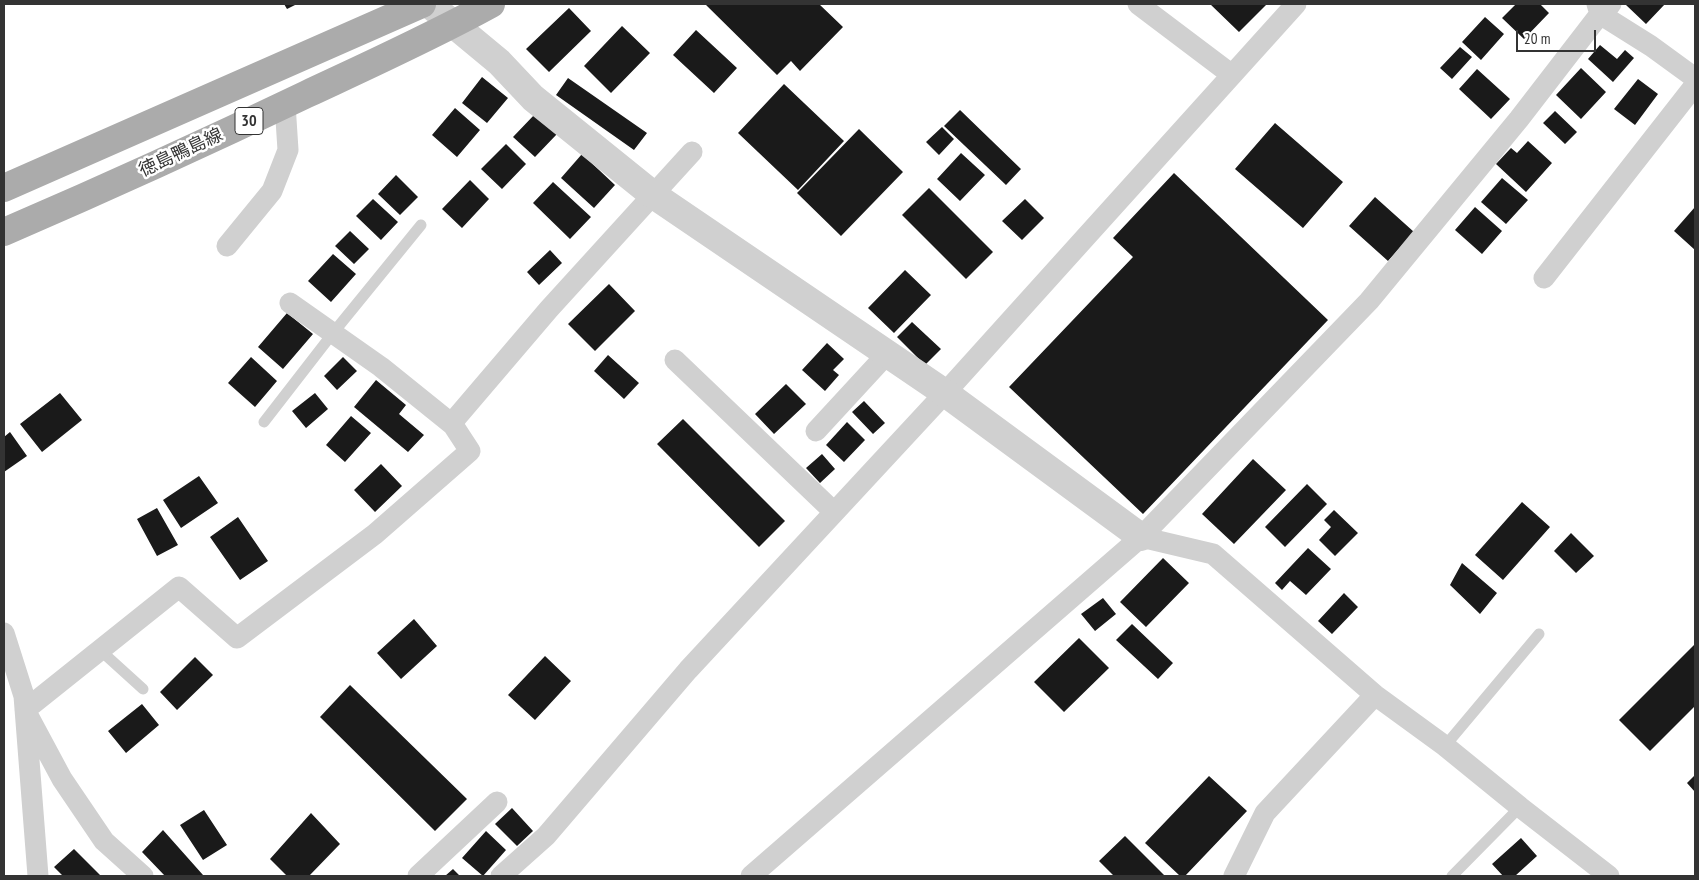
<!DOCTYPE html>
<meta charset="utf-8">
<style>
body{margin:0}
#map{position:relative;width:1699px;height:880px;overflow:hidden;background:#fff;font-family:"PT Sans Narrow",sans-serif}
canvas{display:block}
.frame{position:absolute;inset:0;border:5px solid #333;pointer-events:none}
.scale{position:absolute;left:1516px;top:30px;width:80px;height:22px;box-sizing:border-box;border:2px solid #333;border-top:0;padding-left:6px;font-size:15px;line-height:18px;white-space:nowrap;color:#333;-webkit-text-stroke:4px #fff;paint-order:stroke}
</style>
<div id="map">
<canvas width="1699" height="880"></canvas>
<div class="frame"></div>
<div class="scale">20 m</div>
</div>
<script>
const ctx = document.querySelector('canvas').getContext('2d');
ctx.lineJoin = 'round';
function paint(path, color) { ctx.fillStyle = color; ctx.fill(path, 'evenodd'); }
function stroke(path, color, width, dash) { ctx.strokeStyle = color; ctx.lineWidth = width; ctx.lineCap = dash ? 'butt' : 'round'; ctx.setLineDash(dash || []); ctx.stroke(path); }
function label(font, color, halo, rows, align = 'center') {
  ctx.font = font + ' "PT Sans Narrow","Noto Sans JP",sans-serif'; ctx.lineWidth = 5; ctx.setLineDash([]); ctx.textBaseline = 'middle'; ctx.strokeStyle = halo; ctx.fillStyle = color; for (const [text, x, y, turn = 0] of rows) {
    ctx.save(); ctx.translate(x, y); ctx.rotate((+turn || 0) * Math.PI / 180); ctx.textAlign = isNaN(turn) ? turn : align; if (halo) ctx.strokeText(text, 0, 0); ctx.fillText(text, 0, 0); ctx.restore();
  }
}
paint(new Path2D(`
 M284 4H297L287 9Z
 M705 4H819L843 27 800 71 791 61 777 75Z
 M1210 4H1267L1239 32Z
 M1516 4H1540L1549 13 1524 39 1502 18Z
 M1627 4H1665L1646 24 1626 5Z
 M569 8 591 31 549 72 526 49Z
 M1485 17 1504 34 1481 60 1462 42Z
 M622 26 650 53 611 93 584 66Z
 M696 30 737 68 714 93 673 55Z
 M1600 45 1617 59 1625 50 1634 58 1613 82 1588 59Z
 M1460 47 1472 57 1452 79 1440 68Z
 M1581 68 1606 92 1581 119 1556 95Z
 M1477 69 1510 99 1491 119 1459 89Z
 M482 77 508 98 487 123 462 103Z
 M568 78 647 133 634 150 556 95Z
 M1638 79 1658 94 1635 125 1614 109Z
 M784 84 844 141 798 190 738 133Z
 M455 108 480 130 457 157 432 135Z
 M960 110 1021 169 1006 185 944 126Z
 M1555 111 1577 132 1565 144 1543 123Z
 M535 114 557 134 535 157 513 137Z
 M1275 123 1343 182 1303 228 1235 169Z
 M942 127 954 139 939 155 926 142Z
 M859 129 903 172 841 236 797 193Z
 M1528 141 1552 163 1526 192 1496 164 1511 148 1517 153Z
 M506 144 526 164 502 189 481 169Z
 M961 153 985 175 960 201 937 179Z
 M582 154 615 185 594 208 561 178Z
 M1174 173 1328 320 1143 514 1009 387 1133 257 1113 238Z
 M396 175 418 197 400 215 378 194Z
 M1502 178 1528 200 1506 224 1481 202Z
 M470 180 489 199 462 228 442 209Z
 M553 182 591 217 570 239 533 203Z
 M929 188 993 252 966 279 902 215Z
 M1375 197 1414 232 1388 261 1349 226Z
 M373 199 398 222 381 240 356 216Z
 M1025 199 1044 218 1022 240 1002 221Z
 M1475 207 1502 231 1482 254 1455 230Z
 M1695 207V250L1674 231Z
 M350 231 369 249 354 264 335 246Z
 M550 250 562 263 539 285 527 272Z
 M333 254 356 274 331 302 308 281Z
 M905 270 931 295 894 333 868 308Z
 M609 284 635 311 595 351 568 324Z
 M287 313 313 334 283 369 258 347Z
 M912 322 941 349 925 365 897 337Z
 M827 343 844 359 833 370 839 375 825 391 802 370Z
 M608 355 639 383 624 399 594 371Z
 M251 357 277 381 255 407 228 383Z
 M343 357 357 371 337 390 324 376Z
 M376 380 406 405 399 414 424 435 408 452 354 407Z
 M786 384 806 404 774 434 755 414Z
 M60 393 82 420 42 452 20 424Z
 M315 393 328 409 306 428 292 411Z
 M864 401 885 423 873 434 852 412Z
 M351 416 371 433 345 462 326 445Z
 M683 419 785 521 759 547 657 444Z
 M847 422 865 440 844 462 826 445Z
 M10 432 27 456 4 472V437Z
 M822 454 835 469 820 483 806 468Z
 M1253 459 1286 490 1234 544 1202 514Z
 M381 464 402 486 375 512 354 490Z
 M199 476 218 503 181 528 163 500Z
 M1307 484 1327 504 1285 547 1265 527Z
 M1522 502 1550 527 1503 580 1475 555Z
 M157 508 178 545 157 556 137 519Z
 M1334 510 1358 533 1335 556 1319 540 1331 527 1324 520Z
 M238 517 268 561 240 580 210 537Z
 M1571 533 1594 556 1576 573 1554 551Z
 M1308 548 1331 569 1306 595 1290 581 1282 590 1275 583Z
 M1163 558 1189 583 1146 627 1120 602Z
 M1462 563 1497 593 1480 614 1450 585Z
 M1344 593 1358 607 1332 634 1318 621Z
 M1103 598 1116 614 1095 631 1081 614Z
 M414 619 437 646 401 679 377 653Z
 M1132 624 1173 663 1158 679 1116 640Z
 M1079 638 1109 668 1064 712 1034 682Z
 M1695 644V706L1650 751 1619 720Z
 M545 656 571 681 535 720 508 695Z
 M195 657 213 675 177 710 160 692Z
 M350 685 467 799 435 831 320 717Z
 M142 704 159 725 126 753 108 731Z
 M1695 775V792L1687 783Z
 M1209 776 1247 811 1185 876H1180L1145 843Z
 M512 808 533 831 517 846 495 824Z
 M204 810 227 845 203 860 180 825Z
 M311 813 340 844 309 876H287L270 859Z
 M163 830 203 875 202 876H165L142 852Z
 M486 831 506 850 483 876 462 858Z
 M1125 836 1165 876H1114L1099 861Z
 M1521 838 1537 856 1515 876H1503L1492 864Z
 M74 849 101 876H63L54 867Z
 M453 869 460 876H445Z`), '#1a1a1a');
stroke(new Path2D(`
 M264 422 333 333 421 225
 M100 650 143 689
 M1445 746 1539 634
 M1452 876 1520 807`), '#d0d0d0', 11);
stroke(new Path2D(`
 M1138 4 1232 75
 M1597 4 1600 14 1651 46 1695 78
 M227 246 272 191 288 150 285 104
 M1544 278 1695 85
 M290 303 381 367 453 425
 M675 360 834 512
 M816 431 887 354
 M1141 537 1213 554 1375 695 1445 746 1520 807 1609 876
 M4 633 24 696 38 876
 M143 876 104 841 62 779 25 710 179 587 237 638 375 534 470 451 453 425 456 418 549 309 692 152
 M418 876 497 802
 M501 876 546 836 688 670 945 393 1296 4
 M751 876 1141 537 1369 301 1519 119 1600 14 1611 4
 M1234 876 1265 813 1375 695`), '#d0d0d0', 21);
stroke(new Path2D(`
 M429 4 499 62 533 98 652 194 945 393 1141 537`), '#d0d0d0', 28);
stroke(new Path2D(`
 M4 188 422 4
 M4 232C106 188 207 142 307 94 369 65 431 37 491 4`), '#ababab', 28);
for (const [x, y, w] of [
 [249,121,28]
]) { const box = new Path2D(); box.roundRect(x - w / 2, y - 13.5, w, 27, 4); ctx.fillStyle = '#fff'; ctx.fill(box); stroke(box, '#333', 1); }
label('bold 16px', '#333', null, [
 ["30",249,121]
]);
label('18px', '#333', '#fff', [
 ["徳島鴨島線",181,153,-25]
]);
</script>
